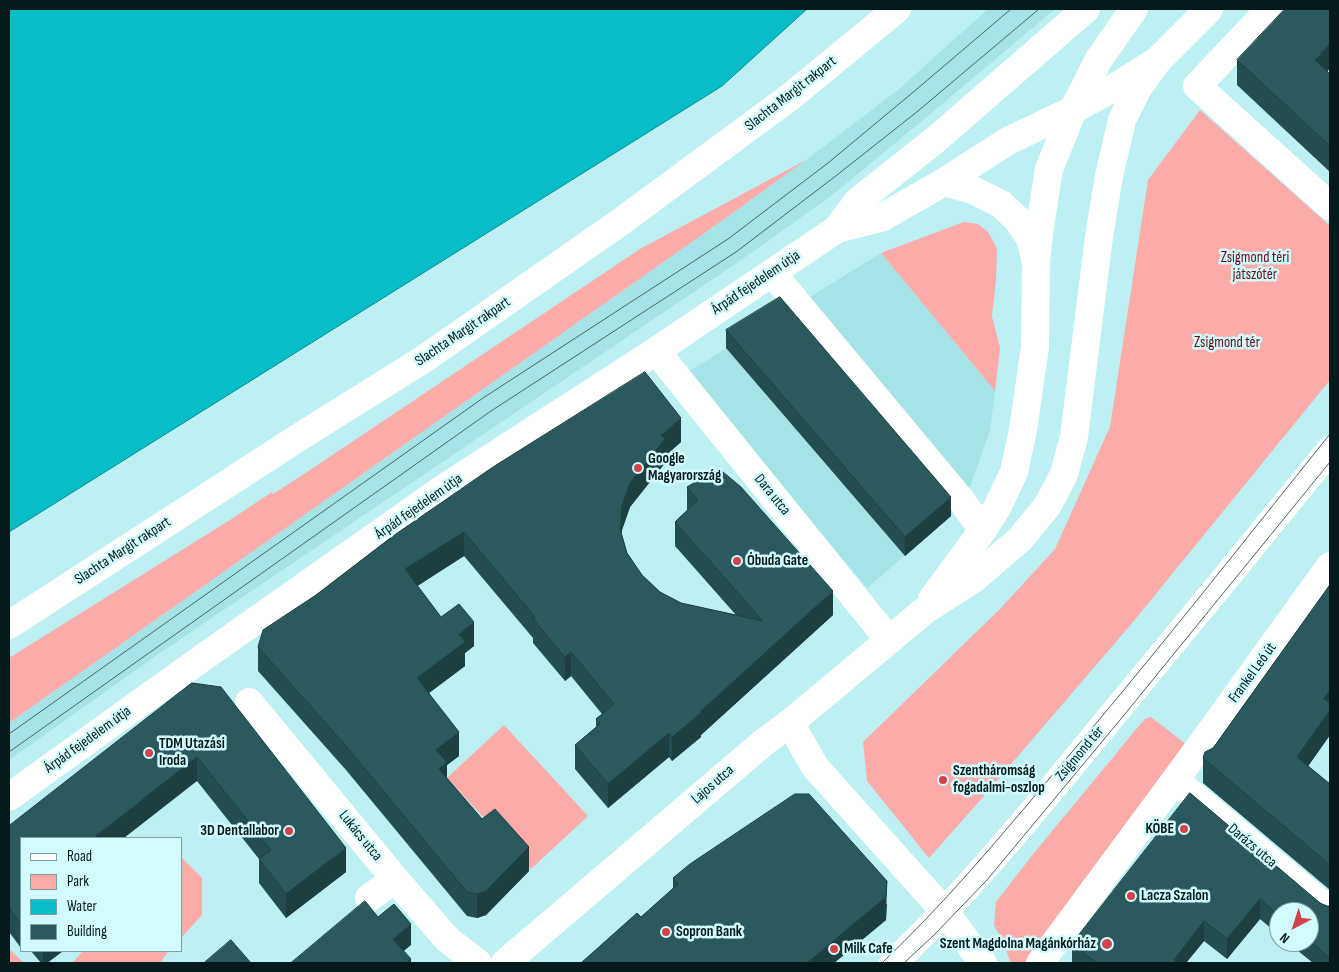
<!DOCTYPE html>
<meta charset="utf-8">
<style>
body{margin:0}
#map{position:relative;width:1339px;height:972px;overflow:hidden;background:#bcf0f3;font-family:"Sofia Sans Condensed",sans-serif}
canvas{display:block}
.frame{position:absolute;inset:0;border:10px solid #061a1c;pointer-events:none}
.legend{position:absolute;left:20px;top:837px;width:162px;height:115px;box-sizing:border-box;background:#d2fbfe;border:1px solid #80a1a4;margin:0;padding:6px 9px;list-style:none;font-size:15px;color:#061a1c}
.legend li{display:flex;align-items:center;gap:10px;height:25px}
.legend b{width:25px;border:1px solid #80a1a4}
.north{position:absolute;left:1269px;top:902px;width:50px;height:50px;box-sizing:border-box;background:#d2fbfe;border:1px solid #80a1a4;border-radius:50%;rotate:220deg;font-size:14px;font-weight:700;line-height:20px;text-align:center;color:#061a1c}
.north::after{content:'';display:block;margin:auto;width:18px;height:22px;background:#d2424b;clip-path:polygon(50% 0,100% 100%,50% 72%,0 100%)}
</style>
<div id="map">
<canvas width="1339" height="972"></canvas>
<div class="frame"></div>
<ul class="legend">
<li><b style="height:6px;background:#fff"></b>Road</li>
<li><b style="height:14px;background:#fcaba9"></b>Park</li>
<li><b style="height:14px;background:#07bec8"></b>Water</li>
<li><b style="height:14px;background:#2a5a5e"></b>Building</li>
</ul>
<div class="north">N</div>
</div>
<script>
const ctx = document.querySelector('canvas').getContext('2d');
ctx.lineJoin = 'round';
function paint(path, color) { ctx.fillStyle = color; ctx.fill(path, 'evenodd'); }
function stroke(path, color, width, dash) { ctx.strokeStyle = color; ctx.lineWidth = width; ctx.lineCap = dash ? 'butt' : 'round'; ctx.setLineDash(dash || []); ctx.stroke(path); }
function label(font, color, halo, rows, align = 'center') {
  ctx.font = font + ' "Sofia Sans Condensed",sans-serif'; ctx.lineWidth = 5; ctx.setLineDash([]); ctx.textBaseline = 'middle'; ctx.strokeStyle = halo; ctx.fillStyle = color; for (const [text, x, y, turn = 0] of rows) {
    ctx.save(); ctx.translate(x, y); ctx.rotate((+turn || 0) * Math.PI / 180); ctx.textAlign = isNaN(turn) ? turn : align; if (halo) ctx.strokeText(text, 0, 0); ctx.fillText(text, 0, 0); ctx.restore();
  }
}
paint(new Path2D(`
 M988 9H1055L923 120 831 196 741 260 157 655 9 760V723L716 225 806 160 898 90Z
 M881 253 995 391 990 431 971 484 951 516 867 588 688 372Z`), '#a6e3e7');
paint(new Path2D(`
 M1200 110 1330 226V380L1133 622 976 805 929 858 867 781 863 742 1000 609 1055 549 1110 427 1148 180Z
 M806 160 716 225 9 723V658L230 520 272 492 273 494 298 478 640 249Z
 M964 222 978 224 988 232 997 249 996 280 992 316 1000 348 995 391 881 253Z
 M1151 717 1187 745 1029 963H1011L1002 940 994 925 996 902 1034 853 1133 733 1145 719Z
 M504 725 588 816 531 869 447 778Z
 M181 857 202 878V915L181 938Z
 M9 949 24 963H9Z
 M83 951H169L160 963H72Z`), '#fcaba9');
const water = new Path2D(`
 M9 9H807L722 86 9 532Z`);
paint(water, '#07bec8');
stroke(water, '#078d94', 1);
stroke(new Path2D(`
 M1270 9 1197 86 1330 206
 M944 182 973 190 1001 204 1017 219 1030 238 1036 262
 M837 229 858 201 934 141 1086 9
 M772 273 961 500 983 530
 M656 351 889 640
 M249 702 395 879 447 939 478 963
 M790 723 815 767 945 912 983 963
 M1175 780 1330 911
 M9 797 208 654 444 488 656 351 837 229 881 218 944 182 1008 141 1073 110 1115 87 1158 60
 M369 898 395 879
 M893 963C967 893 1032 813 1097 734 1175 640 1253 545 1330 450
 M1040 963 1201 745 1330 566`), '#fff', 28);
stroke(new Path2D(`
 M932 599 983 530 997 508 1014 472 1023 430 1035 347 1036 262 1039 233 1049 169 1073 110 1099 59 1134 9
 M9 625 301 436 424 359 619 223 790 97 897 9
 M505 963 763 743 790 723 924 611 975 578 1020 539 1048 505 1064 474 1074 437 1099 237 1109 176 1122 120 1138 88 1159 59 1209 9`), '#fff', 28);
stroke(new Path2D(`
 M9 734 483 398 728 239 828 163 911 94 1011 9
 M9 752 491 411 736 252 837 175 918 111 1039 9
 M882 963C942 906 996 842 1049 779 1146 666 1237 550 1330 434
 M904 963 934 935 987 880 1120 720 1330 462`), '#476669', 1);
paint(new Path2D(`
 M1237 60 1330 68 1327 72 1330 74V172L1237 85Z
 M726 330 951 516 905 556 726 348Z
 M681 442 665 456V463L630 507 622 530V535L627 553 642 575 660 592 681 603 736 615 675 546V522L687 511V487L833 615 701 735V737L672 761 669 757 608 808 575 769V745L596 727V719L602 714 571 676 565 681 533 643V638L464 556 417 586 441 617 474 646 465 653V666L429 693 459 756 447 765V778L482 819 529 871 486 915 477 918 467 916 346 770 258 671V647L316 595 393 536Z
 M1330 585V735L1308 766 1330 784V890L1203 783V758L1213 748Z
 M192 683 346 872 286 918 259 883V859L197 781 21 838V948L9 932V826Z
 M1190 793 1320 903 1327 906H1330V963H1313L1287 942H1309V912H1279V935L1260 919 1227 959 1204 941 1186 963H1072V944Z
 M673 878 887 904 886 920 834 963H581L641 917 673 889Z
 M31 951H63L47 963H41Z`), '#244d51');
paint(new Path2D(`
 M1330 43V68L1315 85V60Z
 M681 418V442L665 456V463L630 507 622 530 620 553V529L622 506 630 483 661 435Z
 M951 497V516L905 556V537Z
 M464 532V556L405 594V569Z
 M833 591V615L701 735V737L672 761V737Z
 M474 622V646L465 653V666L417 702V678L459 634Z
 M571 652V676L565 681V657Z
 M1330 690V735L1297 782V757L1324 699Z
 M459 732V756L447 765V786L439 793 436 750Z
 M669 733V757L608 808V784Z
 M197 757V781L124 838H93Z
 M529 847V871L486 915 477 918V894Z
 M346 848V872L286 918V894Z
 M887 881 886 920 834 963H807Z
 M1260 899V919L1227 959V939Z
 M1204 921V941L1186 963H1174V960Z
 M411 924V945L393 960V939Z
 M43 951H63L47 963H43Z
 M411 959V963H405Z`), '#1d3f42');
const building = new Path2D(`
 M1285 9H1330V43L1315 60 1330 74V146L1237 60Z
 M780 297 951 497 905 537 726 330Z
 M645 372 681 418 661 435 665 439 630 483 622 506 620 529 627 553 642 575 660 592 681 603 763 621 675 522 698 500 687 487 714 471H718L723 472 741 487 833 591 700 712 701 713 672 737 669 733 608 784 575 745 600 724 596 719 614 704 571 652 565 657 533 619 535 617 464 532 405 569 441 617 459 604 474 622 459 634 465 642 417 678 459 732 436 750 447 762 439 769 482 819 495 809 529 847 486 891 477 894 467 892 346 746 258 647 263 630 316 595 393 536 493 467Z
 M1330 585V690L1324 699 1330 703V710L1297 757 1330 784V865L1203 758 1205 752 1213 748Z
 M192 683 221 687 346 848 286 894 259 859 271 850 197 757 93 838H21V924L9 908V826Z
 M1190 793 1320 903 1327 906H1330V958L1309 940V912H1279V916L1260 899 1227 939 1204 921 1174 960 1178 963H1097L1072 944Z
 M795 794H809L887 881 886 897 807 963H581L637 913 641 917 678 884 673 878 690 864Z
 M365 901 378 917 394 904 411 924 393 939 411 959 405 963H291Z
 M231 940 251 963H204Z`);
paint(building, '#2a5a5e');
stroke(building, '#1d3f42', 1);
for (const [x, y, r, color] of [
 [638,468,5,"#d2424b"],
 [737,561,5,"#d2424b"],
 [149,753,5,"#d2424b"],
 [943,780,5,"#d2424b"],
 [1184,829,5,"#d2424b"],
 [289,831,5,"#d2424b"],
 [1131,896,5,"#d2424b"],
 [666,932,5,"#d2424b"],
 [1107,944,6,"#d2424b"],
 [834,949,5,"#d2424b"]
]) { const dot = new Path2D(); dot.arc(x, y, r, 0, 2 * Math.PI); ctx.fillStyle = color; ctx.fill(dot); stroke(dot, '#d2fbfe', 2); }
label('15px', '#061a1c', '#d2fbfe', [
 ["Slachta Margit rakpart",791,94,-38],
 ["Árpád fejedelem útja",756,283,-34],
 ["Slachta Margit rakpart",463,332,-34],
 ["Dara utca",772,495,51],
 ["Árpád fejedelem útja",419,507,-35],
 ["Slachta Margit rakpart",123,551,-33],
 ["Frankel Leó út",1253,673,-54],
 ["Árpád fejedelem útja",88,740,-36],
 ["Zsigmond tér",1080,754,-50],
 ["Lajos utca",713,785,-41],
 ["Lukács utca",360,836,51],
 ["Darázs utca",1252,846,40]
]);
label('15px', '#650916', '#d2fbfe', [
 ["Zsigmond téri",1255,258],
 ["játszótér",1255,275],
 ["Zsigmond tér",1227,343]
]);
label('bold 15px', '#061a1c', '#d2fbfe', [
 ["Google",648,459],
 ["Magyarország",648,476],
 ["Óbuda Gate",747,561],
 ["TDM Utazási",159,744],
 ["Iroda",159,761],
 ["Szentháromság",953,771],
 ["fogadalmi-oszlop",953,788],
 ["KÖBE",1174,829,"right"],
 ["3D Dentallabor",279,831,"right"],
 ["Lacza Szalon",1141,896],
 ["Sopron Bank",676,932],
 ["Szent Magdolna Magánkórház",1096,944,"right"],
 ["Milk Cafe",844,949]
], 'left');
</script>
